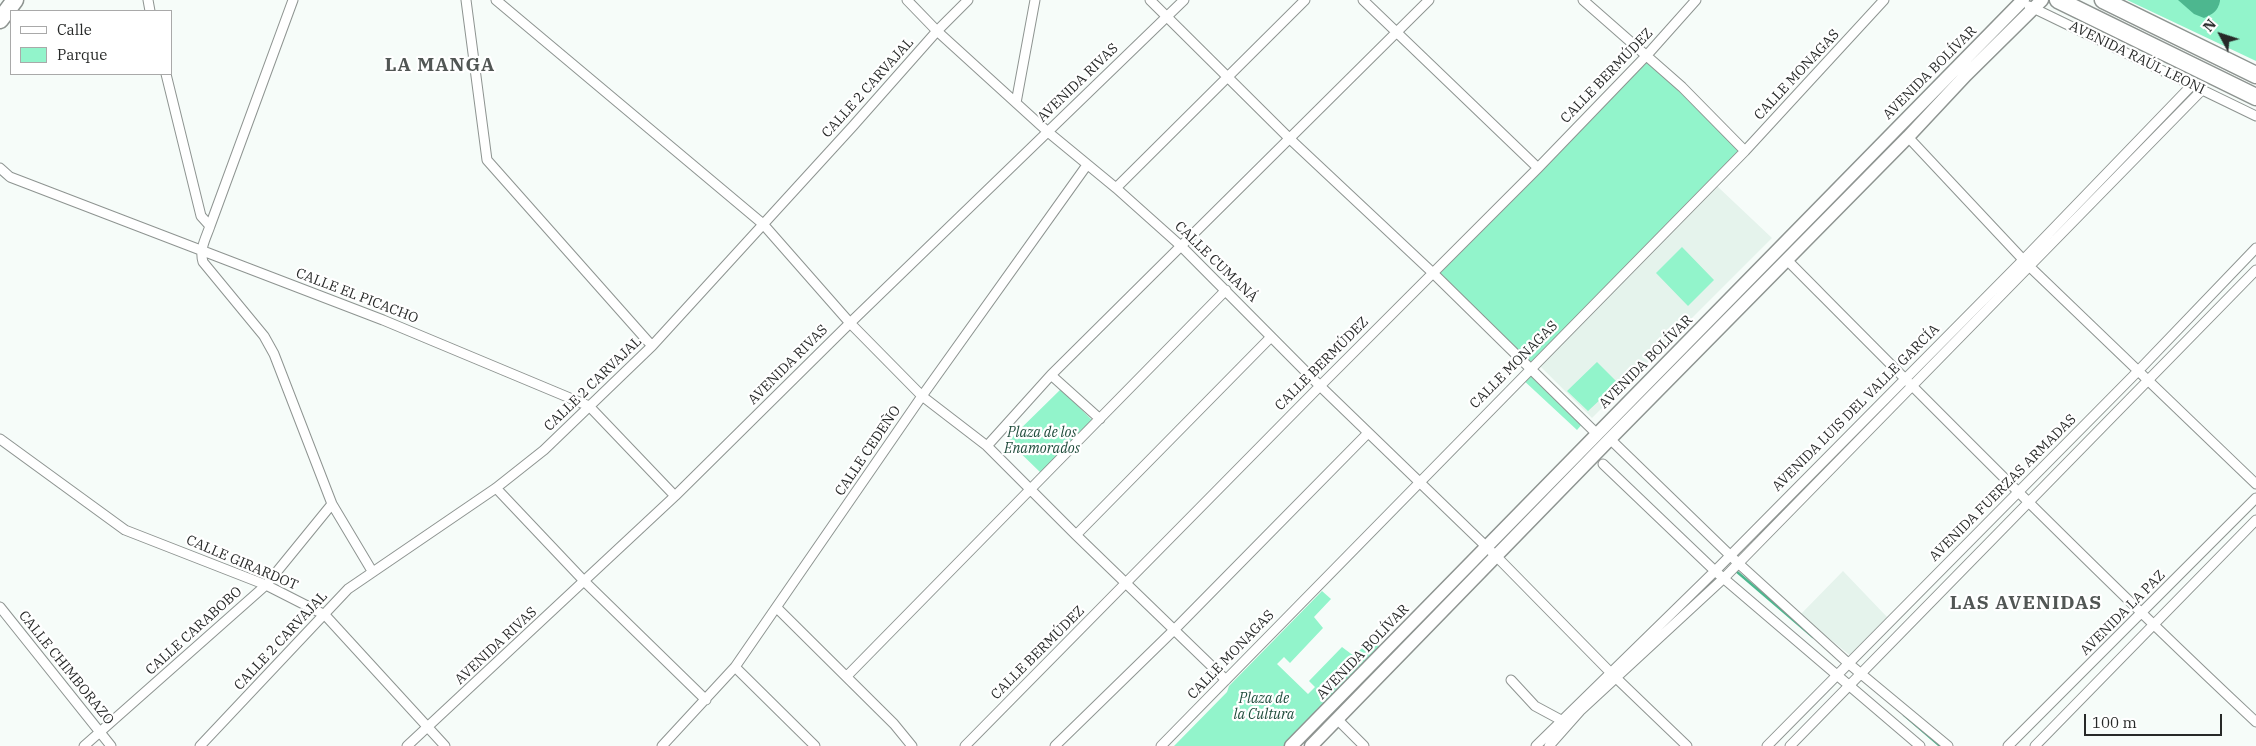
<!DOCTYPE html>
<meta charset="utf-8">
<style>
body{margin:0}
#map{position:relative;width:2256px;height:746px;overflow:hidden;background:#f6fcf9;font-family:"IBM Plex Serif",serif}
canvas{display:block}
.legend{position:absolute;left:10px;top:10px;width:162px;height:65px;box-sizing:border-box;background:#fff;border:1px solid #a9a9a9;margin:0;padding:6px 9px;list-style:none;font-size:15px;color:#272928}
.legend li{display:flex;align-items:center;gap:10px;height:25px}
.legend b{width:25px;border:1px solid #a9a9a9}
.north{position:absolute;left:2196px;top:10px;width:50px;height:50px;-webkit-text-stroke:4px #fff;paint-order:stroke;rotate:310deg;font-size:14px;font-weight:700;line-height:20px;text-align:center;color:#272928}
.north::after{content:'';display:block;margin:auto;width:18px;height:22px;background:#272928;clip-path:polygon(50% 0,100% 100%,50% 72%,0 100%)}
.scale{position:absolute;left:2084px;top:714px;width:138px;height:22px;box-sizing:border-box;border:2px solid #272928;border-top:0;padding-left:6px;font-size:15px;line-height:18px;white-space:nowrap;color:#272928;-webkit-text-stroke:4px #fff;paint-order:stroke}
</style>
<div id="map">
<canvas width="2256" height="746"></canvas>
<ul class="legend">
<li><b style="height:6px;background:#fff"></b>Calle</li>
<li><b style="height:14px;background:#92f4cb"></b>Parque</li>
</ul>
<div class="north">N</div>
<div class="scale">100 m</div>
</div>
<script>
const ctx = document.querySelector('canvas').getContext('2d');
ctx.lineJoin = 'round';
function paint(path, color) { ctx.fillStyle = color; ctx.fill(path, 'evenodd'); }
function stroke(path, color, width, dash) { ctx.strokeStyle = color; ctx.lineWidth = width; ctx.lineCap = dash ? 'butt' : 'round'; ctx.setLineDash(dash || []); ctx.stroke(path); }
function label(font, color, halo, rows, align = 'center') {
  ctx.font = font + ' "IBM Plex Serif",serif'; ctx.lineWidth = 4.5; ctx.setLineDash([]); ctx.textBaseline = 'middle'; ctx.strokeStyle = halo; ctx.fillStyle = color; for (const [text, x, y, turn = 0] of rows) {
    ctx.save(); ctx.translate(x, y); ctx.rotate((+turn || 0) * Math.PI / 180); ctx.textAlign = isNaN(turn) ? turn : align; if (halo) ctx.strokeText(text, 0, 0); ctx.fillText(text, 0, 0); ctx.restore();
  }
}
paint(new Path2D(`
 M1717 186 1772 238 1592 418 1538 364Z
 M1843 571 1888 618 1851 656 1800 615Z`), '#e5f3ec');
paint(new Path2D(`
 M2127 0H2256V61Z
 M1647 55 1745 151 1529 369 1584 422 1577 430 1521 378 1529 370 1434 274Z
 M1682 247 1714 280 1688 306 1656 273Z
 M1597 362 1618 383 1588 411 1567 391Z
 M1061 389 1094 422 1042 474 1008 441Z
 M1322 591 1331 599 1314 617 1323 628 1290 663 1284 657 1277 664 1308 694 1315 687 1309 681 1342 647 1354 656 1371 639 1382 649 1286 746H1174L1227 692 1229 686Z`), '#92f4cb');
paint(new Path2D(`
 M2178 0H2220V1C2218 11 2213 14 2204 18L2194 14Z`), '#4db78f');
stroke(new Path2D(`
 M1736 571 1813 637
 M1904 715 1940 746`), '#4db78f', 2.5);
const street = new Path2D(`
 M148 0 150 11
 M293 0 210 226C206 238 199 249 203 262L264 336 274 354 332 504 372 571
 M466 0 487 160 652 346
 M496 0 763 224 850 323 922 396 987 446 1076 535 1226 680
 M907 0 937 31 1048 132 1116 188 1182 247 1320 386 1496 556 1611 673 1687 746
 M1150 0 1290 139 1434 274 1597 434
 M1363 0 1538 168
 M1583 0 1682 87 1745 151
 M2029 6 2256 116
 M166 74 201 216 210 226
 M1016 103 1035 0
 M1908 137 2030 267 2256 484
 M0 168 10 177 383 320 589 406 675 496
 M1116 188 1305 0
 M1787 260C1942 416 2096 572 2256 722
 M1051 375 1100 419
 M0 439 125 530 266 585 325 615 445 746
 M1610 439 1738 563 1848 663 1948 746
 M987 446 1051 375 1429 0
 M1603 464 1715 571 1920 746
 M496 488 585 582 706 700
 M1076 535 1271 337
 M0 607 111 746
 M777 608 894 724 912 746
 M735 667 815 746
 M847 676 1226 290
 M1511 680 1535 706 1561 720
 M1337 719 1364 746
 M84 746 266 585 332 504
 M200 746 348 589 496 488 544 450 652 346 853 126 937 31 968 0
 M407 746 675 496 850 323 1184 0
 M662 746 735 667 922 396 1087 165
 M965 746 1320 386 1538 168 1647 55 1696 0
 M1055 746 1175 629 1368 433
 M1161 746 1745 151 1884 0
 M1536 746 1715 571 2023 260 2192 85
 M1549 746 1580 711 1724 578 2202 90
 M1767 746 2139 370 2256 248
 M1790 746 2256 270
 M2008 746 2256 498
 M2035 746 2256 520`);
const secondary = new Path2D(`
 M1291 746 2023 0
 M1311 746 1610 439 1908 137 1966 75 2042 0`);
const highway = new Path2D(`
 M2058 0 2256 97
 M2103 0 2256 75
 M0 20 15 0`);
stroke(street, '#8e9491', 11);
stroke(secondary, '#8e9491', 15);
stroke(highway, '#8e9491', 19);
stroke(street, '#fff', 9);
stroke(secondary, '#fff', 12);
stroke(highway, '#fff', 16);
label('14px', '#272928', '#fff', [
 ["AVENIDA RAÚL LEONI",2137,58,26],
 ["AVENIDA BOLÍVAR",1930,73,-45],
 ["CALLE MONAGAS",1797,75,-47],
 ["CALLE BERMÚDEZ",1607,76,-46],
 ["AVENIDA RIVAS",1078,83,-44],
 ["CALLE 2 CARVAJAL",868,88,-48],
 ["CALLE CUMANÁ",1216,262,44],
 ["CALLE EL PICACHO",357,296,21],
 ["AVENIDA BOLÍVAR",1646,362,-45],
 ["CALLE BERMÚDEZ",1322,364,-45],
 ["AVENIDA RIVAS",788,365,-45],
 ["CALLE MONAGAS",1514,365,-45],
 ["CALLE 2 CARVAJAL",593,384,-44],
 ["AVENIDA LUIS DEL VALLE GARCÍA",1856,408,-45],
 ["CALLE CEDEÑO",868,451,-56],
 ["AVENIDA FUERZAS ARMADAS",2003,488,-45],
 ["CALLE GIRARDOT",242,563,23],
 ["AVENIDA LA PAZ",2123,613,-45],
 ["CALLE CARABOBO",194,631,-42],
 ["CALLE 2 CARVAJAL",281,641,-47],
 ["AVENIDA RIVAS",496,646,-43],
 ["AVENIDA BOLÍVAR",1363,652,-46],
 ["CALLE BERMÚDEZ",1038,653,-45],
 ["CALLE MONAGAS",1231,655,-46],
 ["CALLE CHIMBORAZO",66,668,51]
]);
label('italic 14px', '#204d3c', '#fff', [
 ["Plaza de los",1042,433],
 ["Enamorados",1042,449],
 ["Plaza de",1264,699],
 ["la Cultura",1264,715]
]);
ctx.letterSpacing = '1px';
label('bold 19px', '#515654', '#fff', [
 ["LA MANGA",440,66],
 ["LAS AVENIDAS",2026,604]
]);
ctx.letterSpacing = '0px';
</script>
